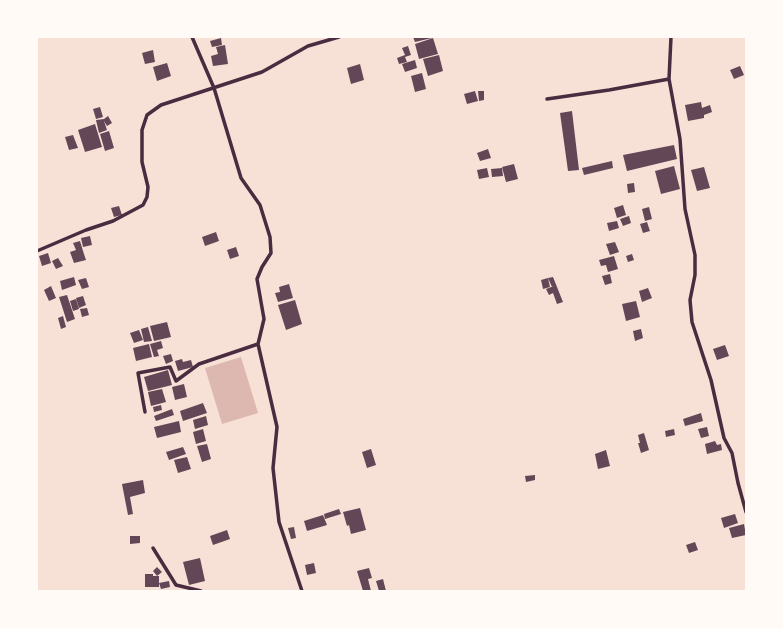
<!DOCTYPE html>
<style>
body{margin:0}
#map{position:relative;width:783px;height:628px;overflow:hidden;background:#f7e1d7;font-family:Inter,sans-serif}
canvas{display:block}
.frame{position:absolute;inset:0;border:38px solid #fffaf5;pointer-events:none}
</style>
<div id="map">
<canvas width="783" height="628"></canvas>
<div class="frame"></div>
</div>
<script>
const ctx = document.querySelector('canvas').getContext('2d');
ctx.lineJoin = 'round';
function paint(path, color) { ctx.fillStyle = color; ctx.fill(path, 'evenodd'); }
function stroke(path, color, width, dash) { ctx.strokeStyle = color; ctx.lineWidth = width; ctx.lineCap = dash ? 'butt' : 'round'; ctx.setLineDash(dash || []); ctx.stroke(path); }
paint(new Path2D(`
 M241 357 258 413 222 424 205 368Z`), '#dcb8b0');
paint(new Path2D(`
 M413 37H432V38L415 42Z
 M221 38 222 45 212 47 210 41Z
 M433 38 438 54 419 59 415 44Z
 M225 45 228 64 213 66 211 56 218 54 216 47Z
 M408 46 411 55 405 57 407 62 399 64 397 58 405 55 402 48Z
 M153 50 155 62 145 64 142 53Z
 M439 55 443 71 428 76 423 59Z
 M415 60 417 68 405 72 402 64Z
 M167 63 171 76 157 81 153 67Z
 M360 64 364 80 351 84 347 68Z
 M740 66 744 75 734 79 730 70Z
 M422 73 426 89 415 92 411 76Z
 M475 91 478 101 467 104 464 94Z
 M478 91H484V100L479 101Z
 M701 102 702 108 710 105 712 112 704 115V118L688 121 685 105Z
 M100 107 103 117 96 119 93 109Z
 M572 111 579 170 568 171 560 113Z
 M108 116 112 123 107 126 104 121 107 130 99 133 96 120 104 119Z
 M95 124 102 147 85 152 78 130Z
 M109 131 114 148 105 151 100 134Z
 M73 135 78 148 69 150 65 137Z
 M674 145 677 159 627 171 623 155Z
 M488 149 491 158 480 161 477 153Z
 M612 161 613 168 584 175 582 168Z
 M514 164 518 179 506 182 502 167Z
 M674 166 680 189 661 194 655 171Z
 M704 167 710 188 697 191 691 170Z
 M487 168 489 177 479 179 477 170Z
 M502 168 503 176 492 177 491 169Z
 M634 183 635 192 628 193 627 184Z
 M623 205 626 215 617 218 614 208Z
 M119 206 122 215 114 217 111 208Z
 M649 207 652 219 645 221 642 209Z
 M629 216 631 223 623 226 620 219Z
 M617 221 619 228 609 231 607 223Z
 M647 222 650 231 643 233 640 224Z
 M216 232 219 241 205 246 202 237Z
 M90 236 92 245 83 247 81 238Z
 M80 241 83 251 77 253 83 251 86 260 74 263 70 252 76 250 73 243Z
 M615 242 619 252 610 255 606 244Z
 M236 247 239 256 230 259 227 250Z
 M48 253 51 263 42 266 39 256Z
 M632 254 634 260 628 262 626 256Z
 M614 256 618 269 608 272 606 265 601 266 599 260Z
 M58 258 63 266 56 269 52 261Z
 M610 274 612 283 605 285 602 276Z
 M74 277 76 285 62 290 60 281Z
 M553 277 563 302 557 304 553 293 549 295 546 289 554 286 552 287 548 278Z
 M86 278 89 287 82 289 78 280Z
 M548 278 550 287 543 289 541 280Z
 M289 284 293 298 278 302 275 293 280 292 279 287Z
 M51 286 56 298 49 301 44 290Z
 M648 288 652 298 642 302 639 291Z
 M67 295 75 319 67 322 59 297Z
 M83 296 86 305 79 308 76 298Z
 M76 299 79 309 73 311 70 301Z
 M295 300 302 324 286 330 278 305Z
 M636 301 640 317 626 321 622 304Z
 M87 308 89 315 82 317 80 309Z
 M63 316 66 327 61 329 58 318Z
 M167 322 171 337 154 341 150 326Z
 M148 327 152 341 144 342 141 329Z
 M641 329 643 338 635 341 633 331Z
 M139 330 143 340 134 343 130 333Z
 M161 341 163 348 157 350 159 356 154 357 150 344Z
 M149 344 152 357 136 361 133 348Z
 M725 345 729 356 717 360 713 349Z
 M171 354 173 361 166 364 163 356Z
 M182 359 183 362 191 360 193 367 178 371 175 361Z
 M168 370 172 385 148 391 144 377Z
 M184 384 187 397 175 400 172 387Z
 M162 389 166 402 151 406 148 392Z
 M203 403 207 413 183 421 180 411Z
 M161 405 162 410 154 412 153 407Z
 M172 409 174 415 156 421 154 416Z
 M701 413 703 421 685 426 683 419Z
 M206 416 208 425 195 429 193 420Z
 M179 421 181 432 157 438 154 427Z
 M707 427 709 436 701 438 698 429Z
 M203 429 206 441 196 444 193 432Z
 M674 429 675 435 666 437 665 431Z
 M644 433 649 450 641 453 638 443H640L638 435Z
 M715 441 717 445 721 444 722 450 707 454 705 444Z
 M207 444 211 459 202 462 197 446Z
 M183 447 186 454 169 460 166 452Z
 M371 449 376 465 367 468 362 452Z
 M606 450 610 466 598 469 595 454Z
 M187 457 191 469 178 473 174 460Z
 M535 475V480L526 482 525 476Z
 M143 480 145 493 130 497 133 514 128 515 122 484Z
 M360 508 366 530 351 534 349 525 347 526 343 512Z
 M339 509 341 514 325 519 324 514Z
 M735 514 738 523 724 528 721 518Z
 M323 515 327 525 307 531 304 521Z
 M744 524 746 535 732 538 729 528Z
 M294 527 296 538 291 539 288 528Z
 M227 530 230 539 213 545 210 536Z
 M130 536H140V543L130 544Z
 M695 542 698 550 689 553 686 545Z
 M200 558 205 581 189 585 183 562Z
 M314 563 316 573 307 575 305 565Z
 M157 567 162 572 157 576 153 571Z
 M369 568 372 578 368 579 371 591H363L357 571Z
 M145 574H153V576H159V587H145Z
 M383 579 386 591H379L376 581Z
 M169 581 170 587 161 589 159 583Z`), '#644757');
stroke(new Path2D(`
 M192 37 214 88 241 178 260 205 270 237 271 253 262 267 257 279 264 319 258 344 277 427 273 468 279 522 302 591
 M671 37 669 79 680 139 685 209 695 255V275L690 300 692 322 711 380 724 438 732 453 738 483 746 512
 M547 99 609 90 669 79
 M37 251 86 230 113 221 143 205 147 197 148 187 142 162V130L147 115 161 105 262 72 308 46 339 37
 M145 412 138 373 170 367 176 381 199 364 258 344
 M153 548 176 585 201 591`), '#4a2c40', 3.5);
</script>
